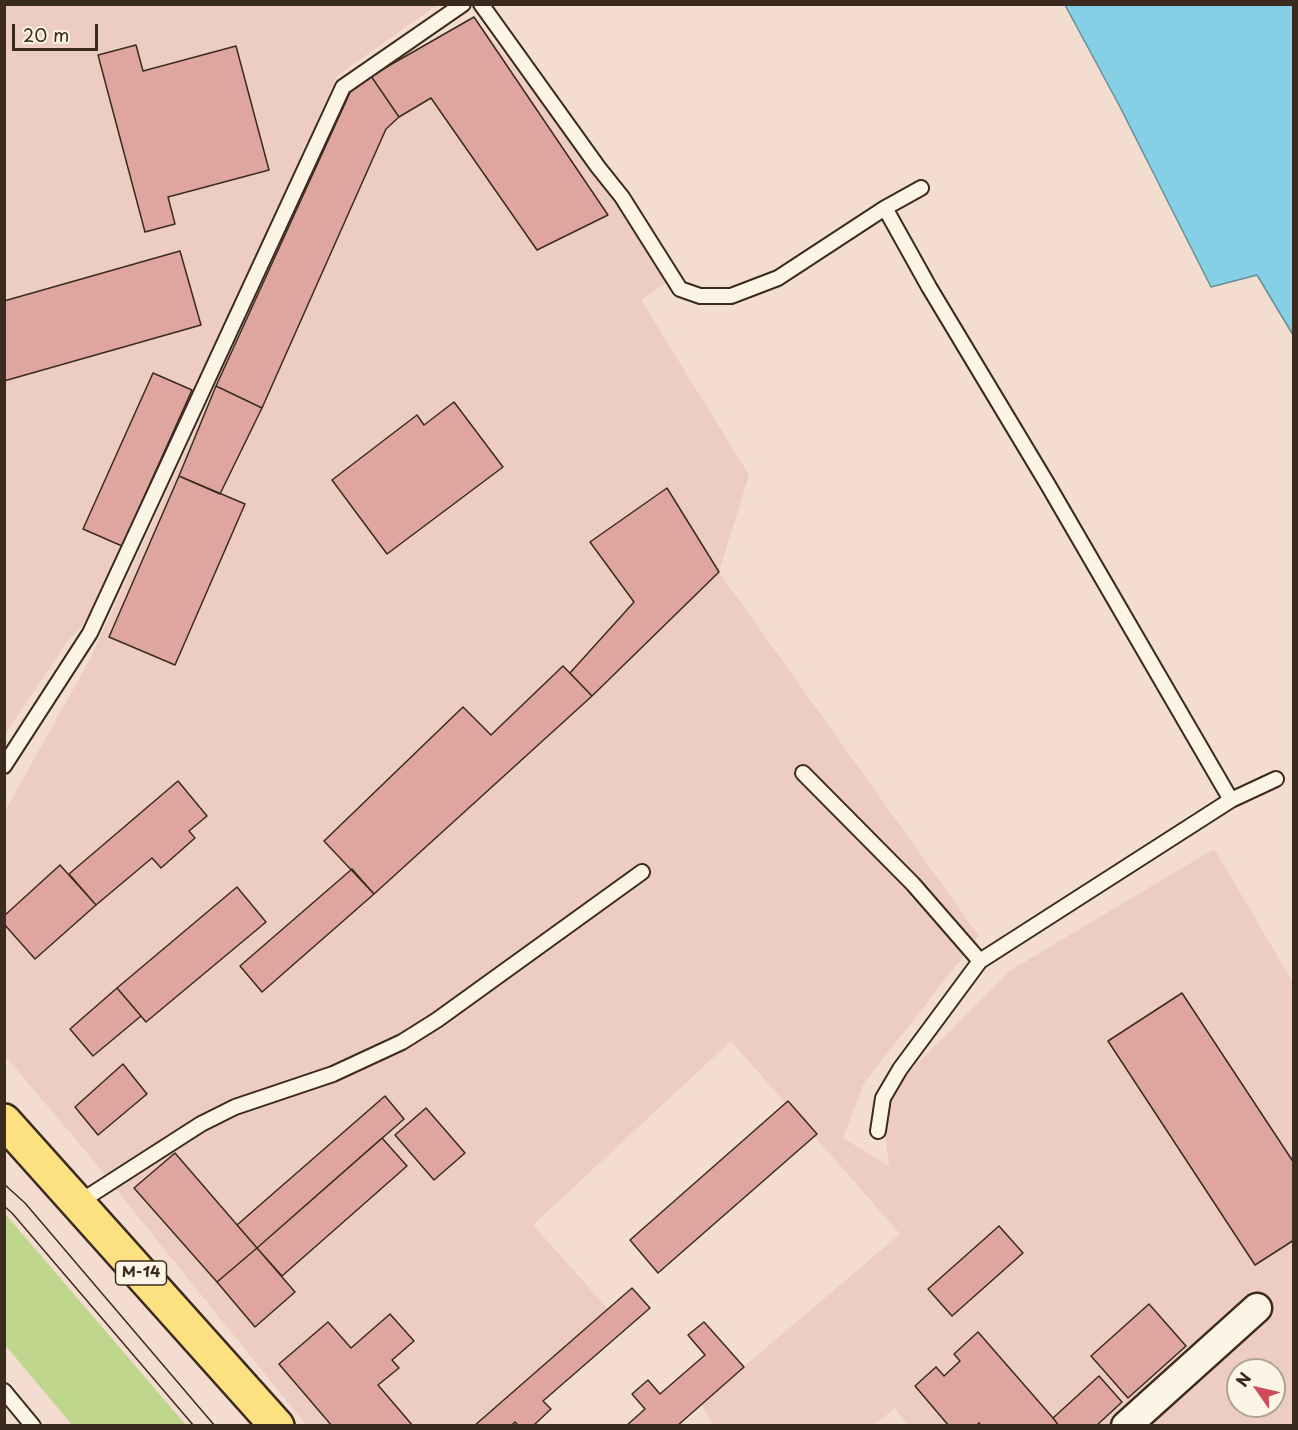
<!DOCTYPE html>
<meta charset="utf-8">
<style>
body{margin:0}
#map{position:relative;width:1298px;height:1430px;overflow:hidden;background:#f3ddd0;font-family:"Playpen Sans",sans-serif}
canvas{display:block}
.frame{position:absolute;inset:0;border:6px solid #3b2a1e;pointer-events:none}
.north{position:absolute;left:1226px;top:1358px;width:60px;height:60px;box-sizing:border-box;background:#fcf5e5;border:2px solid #afa495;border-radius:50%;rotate:304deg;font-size:16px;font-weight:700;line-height:24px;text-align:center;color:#3b2a1e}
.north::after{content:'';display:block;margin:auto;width:21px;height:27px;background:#d1495b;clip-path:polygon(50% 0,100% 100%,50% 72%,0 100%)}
.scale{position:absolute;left:12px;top:24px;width:86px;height:27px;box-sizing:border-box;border:3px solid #3b2a1e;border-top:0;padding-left:8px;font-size:18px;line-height:21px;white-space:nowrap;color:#3b2a1e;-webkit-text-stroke:4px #fcf5e5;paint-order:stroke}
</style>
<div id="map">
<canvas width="1298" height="1430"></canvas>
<div class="frame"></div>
<div class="north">N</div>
<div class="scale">20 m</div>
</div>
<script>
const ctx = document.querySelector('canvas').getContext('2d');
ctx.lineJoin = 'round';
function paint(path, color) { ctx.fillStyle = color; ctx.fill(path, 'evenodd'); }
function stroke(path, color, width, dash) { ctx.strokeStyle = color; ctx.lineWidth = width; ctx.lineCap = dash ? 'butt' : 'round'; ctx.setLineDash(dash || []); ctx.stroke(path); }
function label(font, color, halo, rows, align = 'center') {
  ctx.font = font + ' "Playpen Sans",sans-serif'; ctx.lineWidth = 6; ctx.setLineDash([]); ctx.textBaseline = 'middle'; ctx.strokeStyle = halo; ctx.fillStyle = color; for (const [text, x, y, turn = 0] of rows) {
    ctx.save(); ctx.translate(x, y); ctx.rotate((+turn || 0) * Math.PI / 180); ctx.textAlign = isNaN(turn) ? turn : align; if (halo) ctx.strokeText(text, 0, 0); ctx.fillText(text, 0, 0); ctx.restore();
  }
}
paint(new Path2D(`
 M5 5H437L337 76 95 613 68 641 5 734Z
 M474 17 679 274 641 300 749 475 719 572 979 936 864 1083 843 1138 889 1166 881 1100 1011 970 1214 849 1293 982V1425L909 1426 895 1408 874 1425H713L701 1403 900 1234 731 1041 533 1225 608 1309 474 1425H306L83 1148 5 1056V811L89 661 353 86ZM1238 1370H1274V1406H1238Z`), '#edccc1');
paint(new Path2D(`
 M4 1214 8 1217 186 1425H72L5 1345Z`), '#bfd78d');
const water = new Path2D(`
 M1065 5H1293V335L1257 275 1211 287 1119 105Z`);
paint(water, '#85d0e5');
stroke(water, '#678e95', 1.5);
const building = new Path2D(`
 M474 17 608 215 537 250 431 98 399 117 371 76Z
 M136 45 143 71 236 46 269 170 168 197 175 224 145 232 98 55Z
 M371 76 399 117 386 129 262 408 216 386 353 86Z
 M180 251 201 325 4 381V301Z
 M153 373 192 390 122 546 83 529Z
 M216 386 262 408 220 494 179 476Z
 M454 402 503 467 387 554 332 480 417 415 424 425Z
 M179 476 245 504 175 665 109 637Z
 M667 488 719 572 592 696 570 673 634 602 590 542Z
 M563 666 592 696 374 894 324 841 463 707 491 735Z
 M178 781 207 816 189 831 195 838 161 868 152 858 96 905 69 874Z
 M60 865 96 905 35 959 4 924V916Z
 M352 869 374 894 262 992 240 966Z
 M237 887 266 922 146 1022 117 988Z
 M117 988 141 1016 93 1056 70 1029Z
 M1182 993 1294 1163V1240L1255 1265 1108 1041Z
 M123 1064 147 1094 98 1135 75 1107Z
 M385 1096 404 1119 257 1248 237 1225Z
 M788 1101 817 1134 658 1273 630 1240Z
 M426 1108 465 1153 434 1180 395 1135Z
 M382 1138 407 1166 282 1276 257 1248Z
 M175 1153 257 1248 217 1282 134 1188Z
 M999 1226 1023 1253 952 1316 928 1289Z
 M257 1248 295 1292 255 1327 217 1282Z
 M632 1288 650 1308 543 1401 551 1409 533 1426H519L515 1422 511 1426H474Z
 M1149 1304 1186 1346 1128 1398 1091 1356Z
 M390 1314 414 1341 392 1360 399 1368 378 1385 413 1426H332L279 1364 328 1322 351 1348Z
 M704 1322 744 1367 677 1426H626L645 1409 632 1394 648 1380 660 1394 705 1355 688 1335Z
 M978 1332 1053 1418 1059 1426H981L979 1423 976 1426H949L915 1386 936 1367 944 1376 960 1361 954 1354Z
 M1099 1376 1122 1402 1096 1426H1059L1053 1418Z`);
paint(building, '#dfa59f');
stroke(building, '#3b2a1e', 1.5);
const lane = new Path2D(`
 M481 4 598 167 622 197 680 289 700 296H731L778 278 885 208 921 188
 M885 208 929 287 1048 485 1231 800
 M4 766 90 633 343 87 463 4
 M803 773 913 884 980 961
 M878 1131 883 1098 900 1069 980 961 1231 800 1276 779
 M78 1203 201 1124 235 1107 333 1074 402 1042 437 1020 642 872
 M4 1391 33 1426`);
const street = new Path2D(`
 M1126 1426 1257 1308`);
const primary = new Path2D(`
 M4 1121 277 1426`);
stroke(lane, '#3b2a1e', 18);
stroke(street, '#3b2a1e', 33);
stroke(primary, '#3b2a1e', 38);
stroke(lane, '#fcf5e5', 14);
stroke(street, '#fcf5e5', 28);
stroke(primary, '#fde080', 33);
stroke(new Path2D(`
 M4 1184 25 1203 215 1426
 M4 1206 12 1213 194 1426`), '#3b2a1e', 1.5);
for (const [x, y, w] of [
 [141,1273,51]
]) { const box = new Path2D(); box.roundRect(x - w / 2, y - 12, w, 24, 4.5); ctx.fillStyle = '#fcf5e5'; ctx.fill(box); stroke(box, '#3b2a1e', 1.5); }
label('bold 15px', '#3b2a1e', null, [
 ["М-14",141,1273]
]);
</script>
